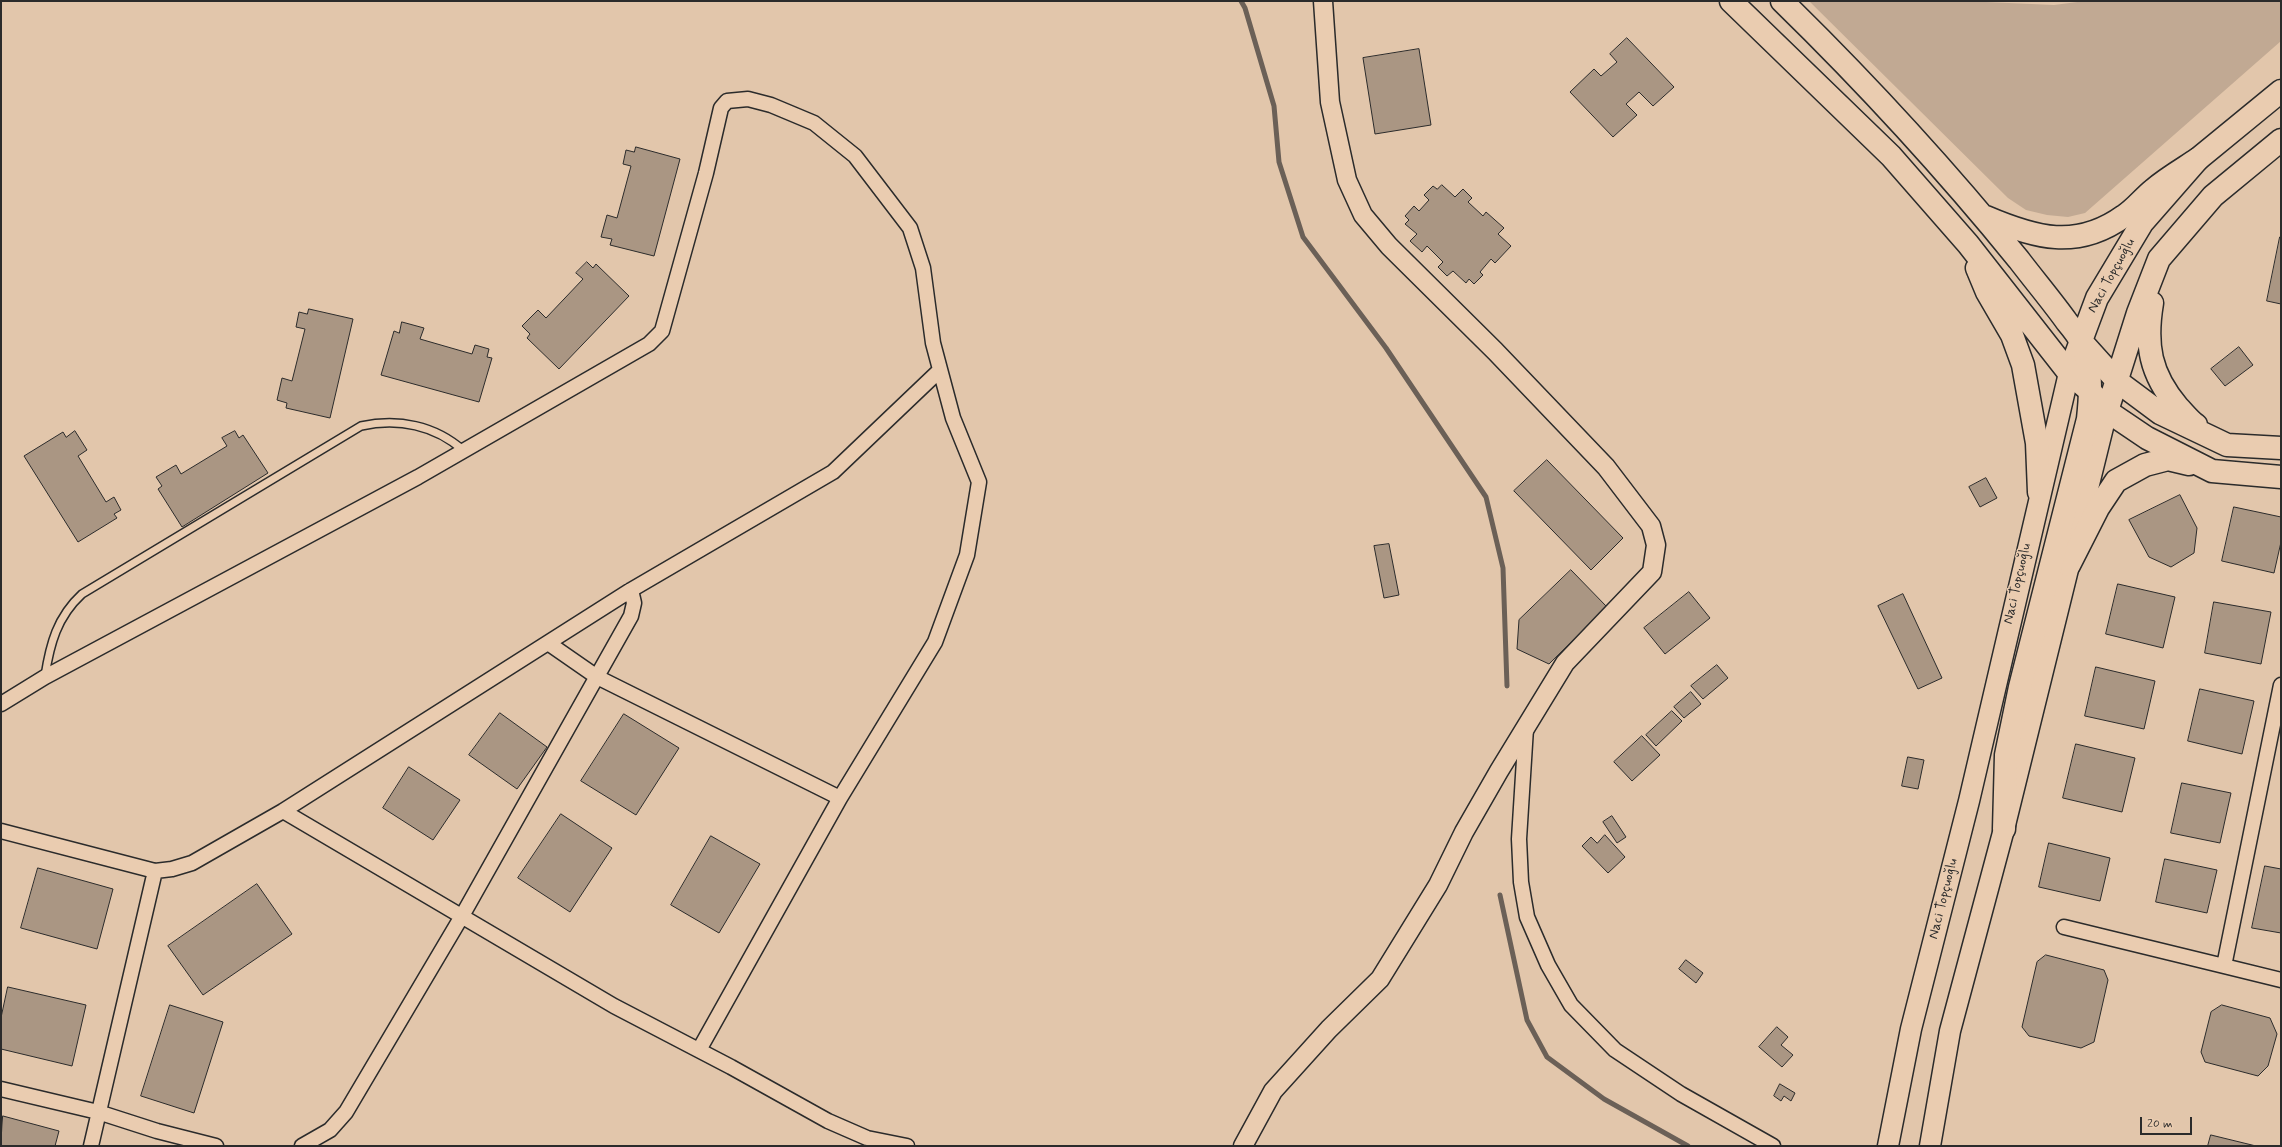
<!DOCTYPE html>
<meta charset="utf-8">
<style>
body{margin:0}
#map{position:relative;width:2282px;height:1147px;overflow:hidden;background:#e2c6ab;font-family:Mynerve,sans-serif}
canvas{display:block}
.frame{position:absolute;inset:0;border:2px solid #2b2b2b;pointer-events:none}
.scale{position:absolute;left:2140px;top:1117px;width:52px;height:18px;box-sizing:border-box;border:2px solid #2b2b2b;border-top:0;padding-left:5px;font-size:12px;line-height:14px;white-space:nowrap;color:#2b2b2b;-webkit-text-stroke:3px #eaccb0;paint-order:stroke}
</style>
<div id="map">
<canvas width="2282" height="1147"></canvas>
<div class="frame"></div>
<div class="scale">20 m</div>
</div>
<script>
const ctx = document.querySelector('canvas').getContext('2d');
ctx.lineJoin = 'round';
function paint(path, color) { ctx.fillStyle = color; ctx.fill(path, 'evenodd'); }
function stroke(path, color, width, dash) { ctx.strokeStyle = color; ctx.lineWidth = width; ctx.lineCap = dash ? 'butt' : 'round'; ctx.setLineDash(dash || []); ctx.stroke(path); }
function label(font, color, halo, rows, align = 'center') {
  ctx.font = font + ' Mynerve,sans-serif'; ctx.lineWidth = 3; ctx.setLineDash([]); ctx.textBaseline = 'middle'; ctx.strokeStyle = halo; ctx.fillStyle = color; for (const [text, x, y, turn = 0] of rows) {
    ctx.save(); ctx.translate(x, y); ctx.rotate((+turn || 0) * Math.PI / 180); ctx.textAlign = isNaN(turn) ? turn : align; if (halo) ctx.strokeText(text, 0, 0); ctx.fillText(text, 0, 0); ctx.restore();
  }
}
paint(new Path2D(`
 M1809 1H1963L2054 5 2085 1H2281V41L2085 213 2068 217 2047 215 2026 210 2008 198Z`), '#c1a993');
stroke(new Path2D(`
 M1241 1 1245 8 1274 106 1279 162 1303 237 1386 348 1486 497 1503 568 1507 686
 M1500 895 1527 1020 1547 1057 1604 1099 1688 1146`), '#6b6057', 5);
const building = new Path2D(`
 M1627 38 1674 87 1653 106 1639 92 1626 104 1637 115 1613 137 1570 92 1594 69 1601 76 1617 62 1610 54Z
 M1419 49 1431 125 1375 134 1363 58Z
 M636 147 680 159 654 256 610 245 612 239 601 237 607 215 617 218 631 166 623 164 626 150 634 152Z
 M1442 185 1455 197 1463 189 1472 198 1468 202 1483 216 1486 212 1504 228 1498 234 1511 246 1495 263 1491 259 1480 272 1483 275 1474 284 1469 279 1466 283 1453 271 1447 276 1438 267 1443 262 1427 246 1422 252 1410 241 1417 234 1405 224 1409 220 1405 216 1414 206 1419 211 1429 200 1424 195 1433 186 1437 189Z
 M2280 237H2281V304L2267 301Z
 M587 262 593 268 596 264 629 296 559 369 527 338 530 334 522 326 538 310 546 318 583 279 576 273Z
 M309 309 353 319 330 418 286 408 287 403 277 400 282 378 292 381 305 329 296 327 299 312 307 314Z
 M402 322 424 328 420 339 472 354 475 345 489 349 487 357 492 358 479 402 381 375 394 331 399 333Z
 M2239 347 2253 365 2225 386 2211 369Z
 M75 431 87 450 78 456 106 502 114 497 121 510 114 514 117 518 78 542 24 456 63 432 66 437Z
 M235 431 239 438 243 435 268 473 182 527 158 489 162 486 156 477 176 465 181 474 227 446 222 438Z
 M1547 460 1623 538 1591 570 1514 491Z
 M1986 478 1997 498 1980 507 1969 487Z
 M2180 495 2197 528 2194 553 2171 567 2149 557 2129 520Z
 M2234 507 2281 517V542L2274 573 2222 561Z
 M1389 544 1399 595 1384 598 1374 546Z
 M1571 570 1607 607 1549 664 1517 649 1519 620Z
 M2118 584 2175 597 2163 648 2106 634Z
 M1689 592 1710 618 1665 654 1644 628Z
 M1903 594 1942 678 1918 689 1878 606Z
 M2214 602 2271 612 2261 664 2205 653Z
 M1717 665 1728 678 1703 699 1691 686Z
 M2096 667 2155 681 2144 729 2085 716Z
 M2200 689 2254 701 2242 754 2188 741Z
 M1691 692 1701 704 1684 718 1674 707Z
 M1672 711 1682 721 1656 746 1646 735Z
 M500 713 547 747 517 789 469 755Z
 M624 714 679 748 636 815 581 781Z
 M1642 736 1660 755 1632 781 1614 762Z
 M2076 744 2135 758 2122 812 2063 798Z
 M1908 757 1924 760 1918 789 1902 786Z
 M409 767 460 800 433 840 383 808Z
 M2182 783 2231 793 2220 843 2171 833Z
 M561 814 612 848 570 912 518 878Z
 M1612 816 1626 837 1617 843 1603 822Z
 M1605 835 1625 857 1608 873 1582 846 1591 837 1597 843Z
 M711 836 760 864 719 933 671 905Z
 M2049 843 2110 858 2100 901 2039 887Z
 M2165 859 2217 870 2207 913 2156 902Z
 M2265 866 2281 869V933L2252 928Z
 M38 868 113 889 97 949 21 928Z
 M257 884 292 934 203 995 168 946Z
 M2046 955 2104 970 2108 980 2094 1042 2081 1048 2029 1036 2022 1027 2037 962Z
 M1686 960 1703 973 1696 983 1679 969Z
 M8 987 86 1005 72 1066 1 1049V1018Z
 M170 1005 223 1022 194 1113 141 1096Z
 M2222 1005 2270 1018 2277 1034 2268 1066 2258 1076 2205 1062 2201 1052 2211 1012Z
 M1777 1027 1788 1037 1781 1045 1793 1055 1782 1067 1759 1047Z
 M1780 1084 1795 1093 1791 1101 1784 1096 1781 1101 1774 1096Z
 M3 1116 59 1131 55 1146H1Z
 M2211 1135 2256 1146H2208Z`);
paint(building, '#aa9683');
stroke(building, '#2b2b2b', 1);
const service = new Path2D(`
 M45 676C50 644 57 617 82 594L361 426C398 418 435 425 464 451`);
const minor = new Path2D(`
 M548 643 597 677 840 798
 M2281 685 2224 966 2281 980
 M1 704 45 677 418 477 649 344 662 331 706 173 721 108 727 101 748 99 771 105 814 123 855 156 910 228 923 268 933 343 953 418 979 482 967 555 935 642 840 798 699 1050
 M1526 728 1519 839 1521 882 1527 917 1548 965 1571 1005 1615 1050 1681 1094 1773 1146
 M283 811 614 1006 731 1067 828 1121 867 1138 907 1146
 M1 831 155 871 172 869 192 863 283 811 631 590 833 472 940 370
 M2064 927 2224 966
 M1 1089 98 1112 157 1131 216 1146
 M91 1146 155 871
 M302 1146 330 1130 346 1112 462 916 631 616 634 603 631 590`);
const tertiary = new Path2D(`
 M1243 1146 1273 1091 1329 1029 1380 979 1438 885 1464 832 1499 771 1565 663 1652 572 1656 545 1651 526 1606 467 1495 351 1389 246 1363 215 1347 180 1330 102 1323 1`);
const secondary = new Path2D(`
 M1888 1146 1911 1029 1969 801 2069 373
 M1930 1146 1950 1031 2004 829 2107 411`);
const primary = new Path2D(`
 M2281 91 2198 159 2142 223 2097 298 2069 373 2091 392 2107 411 2147 438 2212 471 2281 477
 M2152 303C2145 345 2150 374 2178 407 2184 413 2189 420 2196 425
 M2081 341 2117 381 2160 413 2227 445 2281 448
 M2107 411 2138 313 2159 259 2213 196 2281 140
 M2069 565 2098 508 2116 481 2145 465 2168 459 2189 464`);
const motorway = new Path2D(`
 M1731 1 1891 156 1968 244 2069 373
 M1782 1C1866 83 1945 169 2019 260 2035 281 2052 301 2067 322 2072 328 2078 335 2081 342 2092 368 2091 392 2088 419L2020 687 2006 755 2004 829
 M1986 217C2035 238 2077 250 2124 216 2135 209 2143 198 2153 190 2167 178 2183 169 2198 159
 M1977 268 1987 292 2012 335 2023 365 2037 443 2039 492`);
stroke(service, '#2b2b2b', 10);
stroke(minor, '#2b2b2b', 17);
stroke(tertiary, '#2b2b2b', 21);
stroke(secondary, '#2b2b2b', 23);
stroke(primary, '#2b2b2b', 25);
stroke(motorway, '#2b2b2b', 25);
stroke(service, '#eaccb0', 7);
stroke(minor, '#eaccb0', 14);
stroke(tertiary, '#eaccb0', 18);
stroke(secondary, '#eaccb0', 20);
stroke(primary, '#eaccb0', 22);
stroke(motorway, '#eaccb0', 22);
label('14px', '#2b2b2b', '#eaccb0', [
 ["Naci Topçuoğlu",2112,276,-61],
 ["Naci Topçuoğlu",2018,584,-77],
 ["Naci Topçuoğlu",1944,899,-76]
]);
</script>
